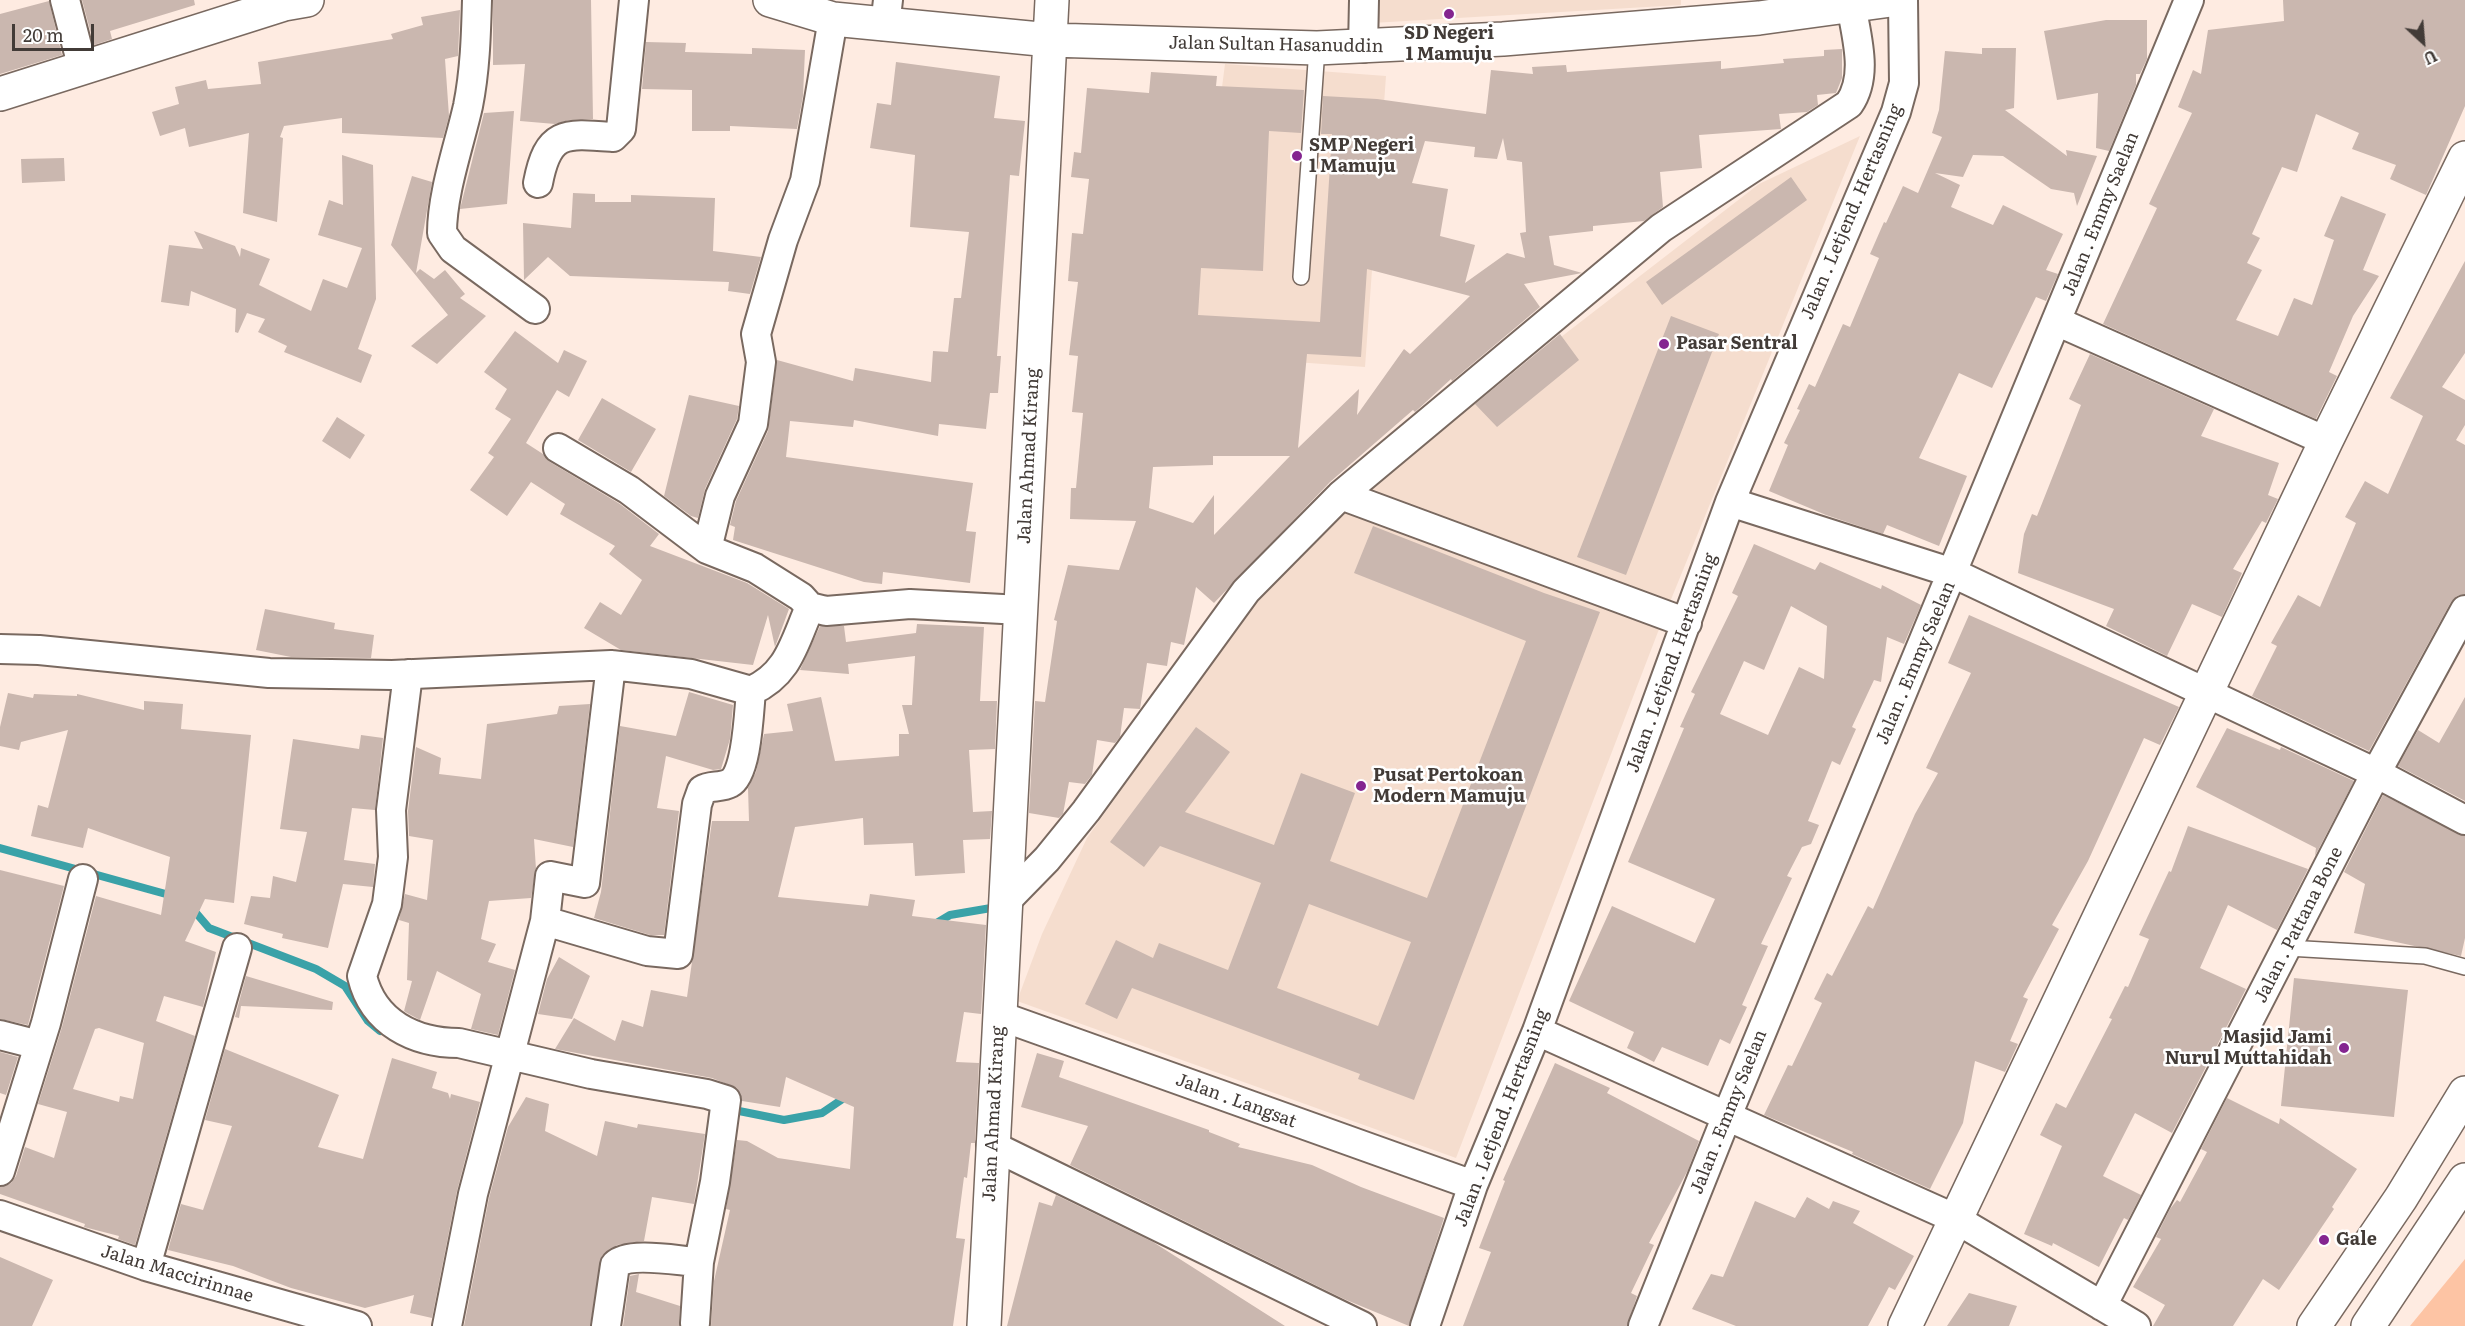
<!DOCTYPE html>
<style>
body{margin:0}
#map{position:relative;width:2465px;height:1326px;overflow:hidden;background:#feebe1;font-family:Literata,serif}
canvas{display:block}
.north{position:absolute;left:2393px;top:12px;width:60px;height:60px;-webkit-text-stroke:4px #fff;paint-order:stroke;rotate:154deg;font-size:16px;font-weight:700;line-height:24px;text-align:center;color:#423b37}
.north::after{content:'';display:block;margin:auto;width:21px;height:27px;background:#423b37;clip-path:polygon(50% 0,100% 100%,50% 72%,0 100%)}
.scale{position:absolute;left:12px;top:24px;width:82px;height:27px;box-sizing:border-box;border:3px solid #423b37;border-top:0;padding-left:8px;font-size:18px;line-height:21px;white-space:nowrap;color:#423b37;-webkit-text-stroke:4px #fff;paint-order:stroke}
</style>
<div id="map">
<canvas width="2465" height="1326"></canvas>
<div class="north">U</div>
<div class="scale">20 m</div>
</div>
<script>
const ctx = document.querySelector('canvas').getContext('2d');
ctx.lineJoin = 'round';
function paint(path, color) { ctx.fillStyle = color; ctx.fill(path, 'evenodd'); }
function stroke(path, color, width, dash) { ctx.strokeStyle = color; ctx.lineWidth = width; ctx.lineCap = dash ? 'butt' : 'round'; ctx.setLineDash(dash || []); ctx.stroke(path); }
function label(font, color, halo, rows, align = 'center') {
  ctx.font = font + ' Literata,serif'; ctx.lineWidth = 5; ctx.setLineDash([]); ctx.textBaseline = 'middle'; ctx.strokeStyle = halo; ctx.fillStyle = color; for (const [text, x, y, turn = 0] of rows) {
    ctx.save(); ctx.translate(x, y); ctx.rotate((+turn || 0) * Math.PI / 180); ctx.textAlign = isNaN(turn) ? turn : align; if (halo) ctx.strokeText(text, 0, 0); ctx.fillText(text, 0, 0); ctx.restore();
  }
}
paint(new Path2D(`
 M1372 0H1681V5L1372 23Z
 M1225 64 1386 76 1365 367 1169 353 1203 235Z
 M1860 136 1661 624 1456 1158 1017 1001 1042 934 1087 838 1261 593 1345 504 1759 184Z`), '#f5ddce');
paint(new Path2D(`
 M2465 1259V1326H2410Z`), '#fdc4a4');
stroke(new Path2D(`
 M0 848 173 896
 M191 907 209 928 316 969 345 986 368 1021 380 1031
 M935 924 950 915 991 908 995 900
 M729 1109 784 1120 822 1113 847 1096`), '#3aa2a8', 8);
paint(new Path2D(`
 M82 0H194L195 5 110 31 112 39 94 45Z
 M493 0H591L593 119 569 120 555 124 520 121 525 64 493 65Z
 M2283 0H2465V106L2426 195 2390 179 2396 165 2352 149 2359 133 2316 114 2297 172 2282 167 2252 234 2260 238 2247 263 2262 270 2236 320 2278 336 2294 298 2312 305 2334 240 2324 236 2341 196 2386 214 2363 270 2379 276 2353 316 2329 372 2337 376 2316 419 2103 324 2157 208 2149 204 2192 113 2178 107 2193 70 2201 74 2208 30 2284 21Z
 M49 1 62 55 0 74V14Z
 M460 10 458 56 445 59 449 116 443 138 342 133V118L284 126 280 137 283 138 277 222 243 213 249 133 189 147 185 128 160 136 152 112 179 104 175 87 206 80 208 89 261 84 258 62 393 39 391 34 423 25 421 17Z
 M2106 20H2147V59L2140 74H2136V85L2109 151 2096 148 2098 93 2057 100 2044 31Z
 M646 42 686 43 685 52 752 54V48L805 50 803 96 797 129 730 126V131H692V90L642 89Z
 M1982 48H2016L2014 108 2005 110 2067 156 2066 150 2097 156 2077 206 2074 193 2051 189 2003 156 1973 155 1963 177 1935 173 1960 185 1951 207 1993 225 2003 205 2063 234 2046 270 2058 274 2046 301 2036 297 1992 388 1959 373 1919 458 1967 476 1939 546 1887 525 1883 534 1826 515 1769 491 1788 445 1784 443 1800 410 1797 409 1809 384 1815 387 1843 324 1850 327 1879 258 1870 254 1884 222 1886 223 1903 186 1918 193 1942 137 1932 133 1939 110 1945 51 1982 54Z
 M1842 49V78L1836 93 1817 95 1818 105 1807 112 1779 114 1781 129 1699 135 1702 168 1660 172 1663 207 1644 221 1593 226V231L1549 236 1554 265 1582 273 1524 284 1540 307 1452 381 1451 379 1415 412 1413 410 1330 482 1214 603 1196 587 1184 645 1171 642 1167 666 1147 663 1140 709 1124 708 1120 737 1115 743 1097 740 1092 775 1085 784 1069 782 1063 814 1059 818 1029 813 1035 701 1045 702 1057 621 1054 620 1068 565 1119 570 1136 521 1070 519 1071 488H1076L1083 413 1072 412 1078 356 1069 355 1078 282 1068 281 1072 233 1083 234 1089 179 1071 177 1074 152 1081 153 1087 88 1149 93 1151 72 1217 76 1216 86 1304 90 1301 133 1269 131 1263 271 1201 268 1198 315 1320 322 1332 134H1321L1323 96 1377 99 1486 114 1491 70 1533 74 1532 67 1566 65 1567 72 1721 61V69L1784 63 1783 59 1824 56V50ZM1503 138 1507 160 1522 162 1526 232 1520 233 1525 258 1507 253 1465 283 1475 245 1440 236 1448 189 1412 183 1425 141 1475 147 1474 157 1497 159ZM1367 269 1470 296 1410 354 1404 349 1357 415 1359 389 1298 448 1307 354 1361 357ZM1213 456H1290L1214 535V495L1193 523 1149 508 1153 467 1213 465Z
 M896 62 1000 76 994 118 1025 121 1019 176 1010 175 997 356H1001L998 393H990L986 429 939 424 938 436 854 420 853 427 790 421 786 457 973 483 966 531 976 532 970 583 883 572 882 584 864 582 733 540 735 527 730 525 736 501 768 431 777 360 853 381 855 368 931 382 933 351 948 352 954 298H961L969 232 910 227 915 155 870 148 877 103 891 105Z
 M514 111 507 204 460 209 484 113Z
 M342 155 373 165 376 299 358 349 372 355 361 383 284 352 287 346 258 332 265 319 247 313 238 333 235 332 236 309 191 291 189 306 161 302 169 245 203 249 194 231 235 246 240 257 241 248 270 259 259 285 311 311 323 279 347 288 362 248 318 235 329 200 343 205Z
 M64 158 65 181 22 183 21 159Z
 M412 176 432 182 416 273 420 269 434 279 445 270 465 294 460 298 486 316 437 364 411 346 448 315 391 245Z
 M1791 177 1807 200 1662 305 1646 282Z
 M573 193 595 194V202H631V195L715 198 713 251 761 257 750 294 728 291 729 282 570 276 548 257 524 280 523 223 571 228Z
 M2465 261V353L2442 387 2465 400V425L2456 440 2465 445V594L2457 596 2451 602 2369 751 2252 696 2277 646 2271 643 2298 595 2320 607 2356 523 2345 517 2365 481 2388 494 2423 416 2390 398Z
 M1671 316 1719 334 1626 575 1577 557Z
 M515 331 558 363 564 350 587 361 569 397 557 390 526 443 543 454 550 462 620 504 659 534 650 546 747 583 789 609 775 647 768 615 753 665 621 650 584 628 600 602 621 615 642 580 609 554 615 546 560 514 565 504 531 482 507 516 470 490 494 457 488 453 511 419 495 409 507 389 484 372Z
 M1560 334 1579 360 1497 427 1475 404Z
 M2090 354 2214 409 2201 436 2279 463 2268 495 2278 499 2266 523 2262 521 2233 569 2242 573 2222 617 2192 604 2167 656 2106 626 2114 609 2018 573 2024 534 2032 514 2037 516 2081 405 2069 399Z
 M689 395 739 406 737 419 705 489 698 518 691 516 664 496Z
 M602 398 656 429 631 472 578 440Z
 M337 417 365 435 350 459 322 441Z
 M1373 526 1544 593 1600 612 1414 1100 1358 1079 1360 1074 1132 988 1117 1019 1085 1004 1116 940 1153 958 1159 943 1228 970 1261 883 1160 846 1144 867 1110 842 1196 727 1230 752 1185 812 1274 845 1301 773 1355 793 1330 861 1427 898 1526 641 1354 573ZM1309 904 1411 942 1378 1026 1277 988Z
 M1754 544 1815 570 1820 562 1881 589 1882 585 1921 605 1904 644 1887 637 1881 682 1874 680 1852 727 1856 729 1840 765 1832 761 1808 821 1819 825 1811 844 1802 847 1787 876 1792 878 1761 944 1768 946 1742 1005 1747 1007 1730 1044 1720 1039 1708 1066 1662 1047 1654 1062 1627 1048 1634 1032 1569 1001 1612 906 1695 943 1715 899 1628 862 1684 728 1680 727 1695 694 1691 692 1738 596 1732 593ZM1791 606 1827 626 1824 679 1799 667 1768 735 1720 714 1744 661 1764 670Z
 M265 609 335 623 334 629 374 635 371 658 291 657 256 650Z
 M1969 615 2179 707 2160 745 2144 738 2088 861 2052 925 2059 929 2023 997 2028 999 2010 1041 2018 1044 2005 1072 1975 1061 1963 1123 1930 1189 1852 1154 1853 1152 1764 1115 1788 1065 1792 1066 1822 1003 1814 999 1827 973 1832 976 1868 906 1873 909 1915 814 1938 773 1926 768 1971 673 1948 663Z
 M917 624 984 627 980 701H997L995 749 969 750 973 812 992 811 990 839 963 840 965 873 915 876 913 843 864 845 863 818 795 827 778 897 868 906 870 894 915 900 912 916 986 925 981 1014 964 1012 956 1062 979 1063 975 1143H971L967 1178 964 1177 956 1238 965 1239 953 1326H711L714 1281 730 1210 726 1209 737 1140 747 1141 778 1158 850 1169 854 1107 786 1077 780 1107 742 1101 737 1088 712 1078 555 1049 574 1018 615 1041 622 1020 643 1027 651 990 687 997 712 821H749L748 788 756 772 764 734 793 731 787 704 821 697 835 761 899 756V734H909L902 705H912L915 656 848 664 849 674 800 670 820 626H844L846 642 916 633Z
 M689 692 733 705 730 739 721 769 713 770 666 756 657 808 679 811 664 935H650L594 918 601 892 620 726 676 736Z
 M8 693 33 698 34 694 77 696V694L144 710V701L183 704 181 729 251 735 234 903 205 899 185 941 216 952 203 1007 164 996 156 1021 195 1036 135 1245 118 1239 119 1236 84 1227 85 1224 0 1194V1187L11 1183 16 1176 25 1147 54 1158 67 1112 38 1104 62 1027 96 896 161 915 170 857 88 828 83 848 31 836 38 805 48 808 68 730 21 742 19 750 0 746V727ZM99 1028 144 1043 133 1099 120 1096 119 1102 73 1089 95 1029Z
 M2465 697V801L2398 766 2418 730 2439 743Z
 M590 704 573 847 534 839 536 869 531 898 489 901 481 939 496 944 488 962 515 970 498 1035 471 1029 481 994 437 971 420 1020 407 1013 404 1011 412 981 407 980 409 923 399 920 405 894 427 900 433 840 409 836 408 811 416 747 441 758 439 774 481 779 487 724 557 714 559 706Z
 M2227 728 2280 750 2281 747 2354 781 2315 856 2316 848 2196 787Z
 M361 735 383 738 375 810 352 808 344 860 375 864 373 887 343 884 328 948 282 938 283 934 244 924 251 896 270 898 273 876 296 882 307 832 280 829 293 739 359 749Z
 M2383 795 2465 836V938L2461 956 2354 933 2365 884 2344 872Z
 M2188 826 2308 869 2277 930 2228 905 2200 968 2246 989 2172 1133 2135 1113 2103 1176 2141 1195 2128 1220 2124 1218 2099 1267 2053 1243 2052 1246 2024 1234 2062 1146 2040 1135 2056 1103 2066 1108 2112 1019 2109 1018 2125 986 2128 987 2149 939 2139 935 2169 871 2171 872Z
 M0 870 64 886 28 1025 0 1019Z
 M559 957 590 976 572 1019 538 1014 547 979Z
 M246 976 333 1002 332 1010 241 1006 239 1018 235 1017Z
 M2294 978 2408 990 2394 1117 2281 1106Z
 M225 1049 339 1095 318 1147 363 1159 392 1058 437 1072 432 1088 448 1093 450 1099 451 1094 480 1102 457 1191 432 1318 410 1313 414 1295 365 1308 291 1288 233 1266 168 1250 181 1204 203 1210 232 1126 205 1120Z
 M0 1052 18 1057 6 1095 0 1093Z
 M1037 1053 1064 1061 1059 1077 1209 1130V1132L1240 1144 1238 1147 1312 1165 1361 1187 1444 1218 1409 1326 1344 1299 1070 1165 1088 1126 1021 1107Z
 M1555 1063 1610 1088 1607 1093 1699 1141 1688 1170 1649 1243 1654 1245 1631 1293 1637 1296 1627 1326H1463L1491 1252 1479 1248 1505 1181 1503 1180Z
 M526 1097 549 1104 545 1131 597 1156 605 1121 637 1128 638 1124 705 1134 694 1204 652 1197 644 1241 617 1245 602 1256 590 1326H464L489 1198 508 1127Z
 M2227 1098 2279 1124 2280 1118 2357 1169 2332 1207 2334 1209 2279 1290 2263 1279 2233 1326H2153L2165 1305 2133 1287 2161 1239 2156 1237 2170 1209 2177 1200 2180 1202 2207 1152 2201 1149Z
 M1056 1195 1153 1242 1285 1326H1007L1039 1202 1052 1206Z
 M1807 1197 1829 1209 1833 1201 1860 1211 1853 1223 1914 1256 1895 1290 1889 1287 1868 1326H1736L1692 1309 1711 1274 1723 1277 1755 1201 1795 1218Z
 M0 1257 53 1280 32 1326H0Z
 M639 1274 636 1292 680 1306 679 1326H623L630 1276Z
 M1969 1293 2017 1306 2009 1326H1947Z`), '#cab7af');
const lane = new Path2D(`
 M1301 277 1317 48
 M2288 948 2425 956 2465 967`);
const street = new Path2D(`
 M65 0 83 69
 M477 0C476 36 475 71 468 106 459 146 442 193 442 233L453 249 535 309
 M885 26 888 0
 M1363 48 1364 0
 M538 183C548 131 564 133 613 137L621 129 634 0
 M2056 321 2326 441
 M558 448 629 490 707 549 755 568 801 597 810 607
 M1341 495 1687 623
 M1730 502 1953 573 2376 773 2465 820
 M707 549 720 496 753 424 761 362 756 334 783 240 805 181 833 19
 M0 649 39 650 269 673 392 675 611 665 691 674 751 691C789 674 794 643 810 607L826 611 910 604 1021 610
 M408 674 391 810 393 857 387 904 362 976C373 1023 415 1043 459 1043L591 1074 707 1094 726 1100 715 1182 699 1262C678 1261 629 1251 615 1265L606 1326
 M1004 903 1047 859 1086 811 1246 591 1341 495 1661 228 1849 104C1869 75 1856 36 1851 4
 M545 921 647 951 678 954 697 804 702 790C710 785 721 788 730 783 747 775 749 710 751 691
 M1000 1016 1473 1185
 M1537 1031 1954 1218 2136 1326
 M0 1035 39 1045
 M991 1145 1362 1326
 M0 1171 46 1023 83 879
 M0 1215 146 1266 357 1326
 M146 1266 237 948
 M2102 1306 2376 773 2465 610
 M695 1323 699 1262
 M447 1326 473 1194 545 921 550 876 585 883 611 665
 M1425 1326 1473 1185 1537 1031 1730 502 1896 112 1904 83 1903 0
 M1643 1326 1726 1118 2189 0`);
const secondary = new Path2D(`
 M770 0 833 19 1050 40 1317 48 1503 39 1759 18 1891 0
 M0 94 284 4 307 0
 M984 1326 1052 0
 M1905 1326 2326 441 2465 158`);
const highway = new Path2D(`
 M2314 1326 2401 1198 2465 1093
 M2368 1326 2465 1180`);
stroke(lane, '#796960', 18);
stroke(street, '#796960', 32);
stroke(secondary, '#796960', 36);
stroke(highway, '#796960', 36);
stroke(lane, '#fff', 15);
stroke(street, '#fff', 28);
stroke(secondary, '#fff', 33);
stroke(highway, '#fff', 33);
for (const [x, y, r, color] of [
 [1449,14,6,"#842590"],
 [1297,156,6,"#842590"],
 [1664,344,6,"#842590"],
 [1361,786,6,"#842590"],
 [2344,1048,6,"#842590"],
 [2324,1240,6,"#842590"]
]) { const dot = new Path2D(); dot.arc(x, y, r, 0, 2 * Math.PI); ctx.fillStyle = color; ctx.fill(dot); stroke(dot, '#fff', 2); }
label('bold 18px', '#423b37', '#fff', [
 ["SD Negeri",1449,34,"center"],
 ["1 Mamuju",1449,55,"center"],
 ["SMP Negeri",1309,146],
 ["1 Mamuju",1309,167],
 ["Pasar Sentral",1676,344],
 ["Pusat Pertokoan",1373,776],
 ["Modern Mamuju",1373,797],
 ["Masjid Jami",2332,1038,"right"],
 ["Nurul Muttahidah",2332,1059,"right"],
 ["Gale",2336,1240]
], 'left');
label('18px', '#423b37', '#fff', [
 ["Jalan Sultan Hasanuddin",1276,45,1],
 ["Jalan . Letjend. Hertasning",1852,212,-67],
 ["Jalan . Emmy Saelan",2101,214,-68],
 ["Jalan Ahmad Kirang",1029,456,-87],
 ["Jalan . Letjend. Hertasning",1672,663,-70],
 ["Jalan . Emmy Saelan",1916,663,-67],
 ["Jalan . Pattana Bone",2299,925,-63],
 ["Jalan . Langsat",1236,1101,20],
 ["Jalan . Emmy Saelan",1729,1112,-68],
 ["Jalan Ahmad Kirang",994,1114,-87],
 ["Jalan . Letjend. Hertasning",1502,1118,-69],
 ["Jalan Maccirinnae",177,1274,17]
]);
</script>
